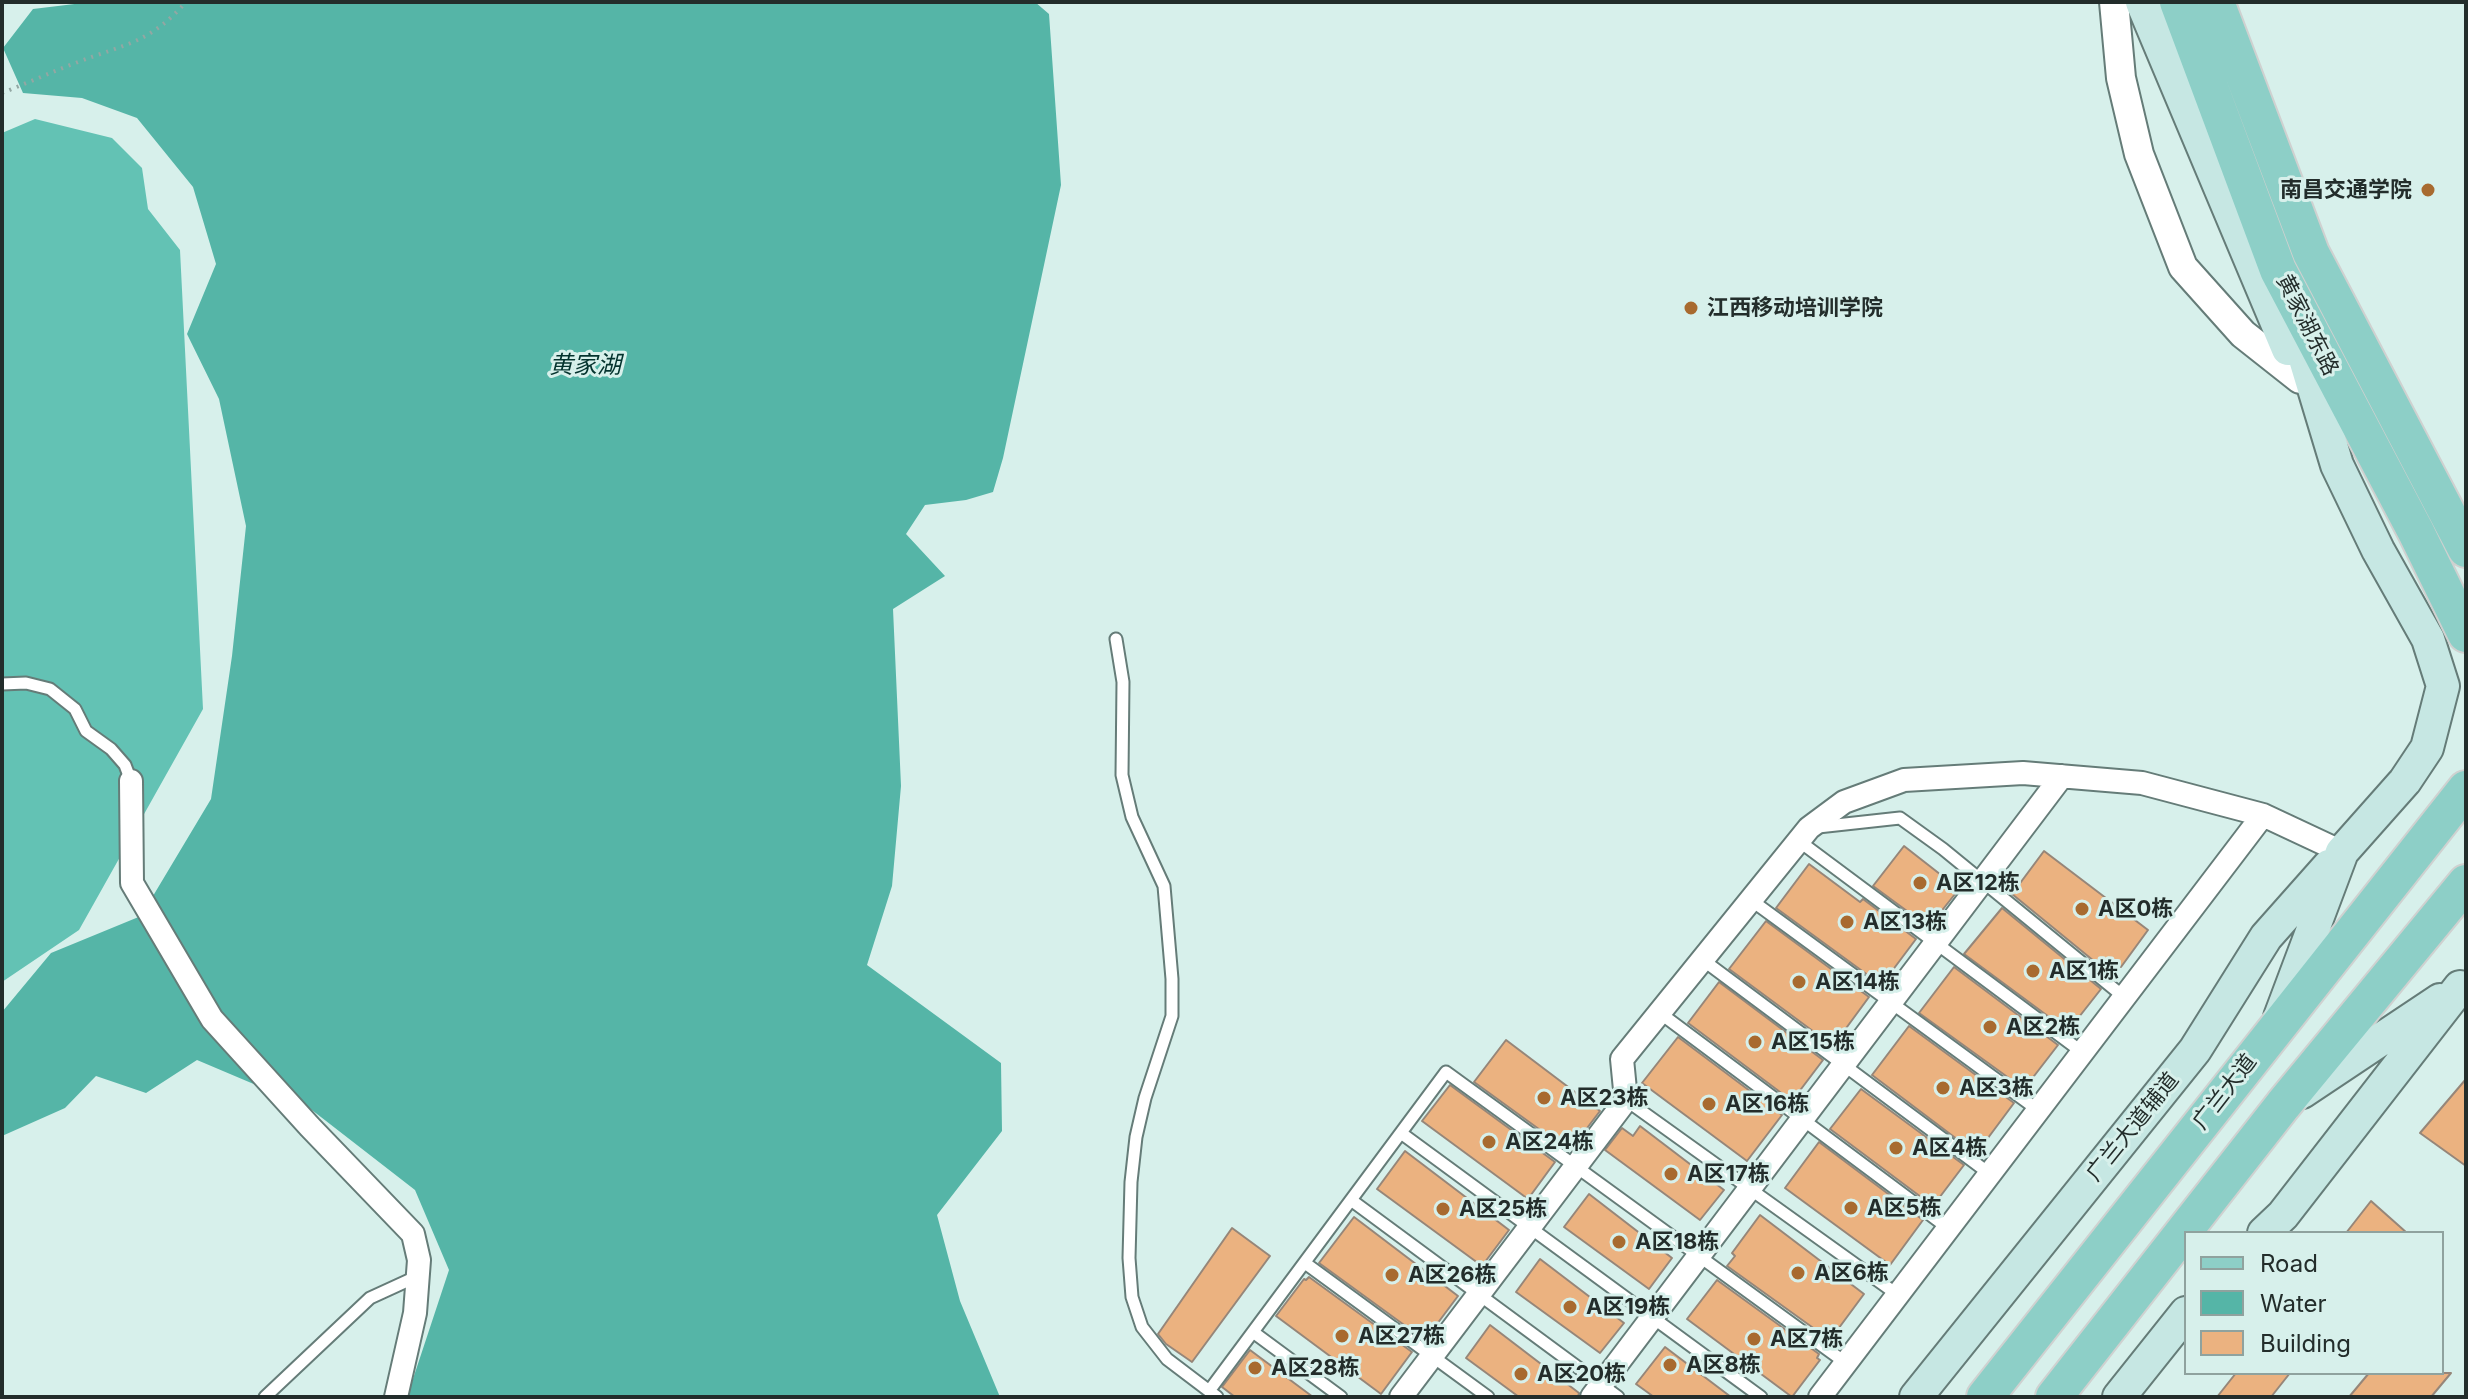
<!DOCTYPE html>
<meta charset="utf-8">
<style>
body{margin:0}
#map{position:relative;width:2468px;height:1399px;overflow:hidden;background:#d7f0eb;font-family:Inter,sans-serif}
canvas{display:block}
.frame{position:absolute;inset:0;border:4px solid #232d2b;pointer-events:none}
.legend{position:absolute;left:2184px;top:1231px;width:260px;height:144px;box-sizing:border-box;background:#d7f0eb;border:2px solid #8fa29e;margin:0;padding:10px 14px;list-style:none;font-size:24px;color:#232d2b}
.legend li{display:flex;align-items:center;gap:16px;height:40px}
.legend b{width:40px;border:2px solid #8fa29e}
</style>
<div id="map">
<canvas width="2468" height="1399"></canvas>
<div class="frame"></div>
<ul class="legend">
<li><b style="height:10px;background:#8dcfc7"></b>Road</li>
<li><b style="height:22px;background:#55b5a7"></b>Water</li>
<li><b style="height:22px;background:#ebb280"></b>Building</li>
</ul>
</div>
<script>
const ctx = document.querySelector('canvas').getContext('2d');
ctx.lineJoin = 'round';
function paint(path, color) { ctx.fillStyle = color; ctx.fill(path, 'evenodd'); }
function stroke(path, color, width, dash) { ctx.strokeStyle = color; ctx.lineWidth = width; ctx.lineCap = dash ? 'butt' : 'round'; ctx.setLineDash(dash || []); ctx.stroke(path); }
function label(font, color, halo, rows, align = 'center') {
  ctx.font = font + ' Inter,"Noto Sans SC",sans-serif'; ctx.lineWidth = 6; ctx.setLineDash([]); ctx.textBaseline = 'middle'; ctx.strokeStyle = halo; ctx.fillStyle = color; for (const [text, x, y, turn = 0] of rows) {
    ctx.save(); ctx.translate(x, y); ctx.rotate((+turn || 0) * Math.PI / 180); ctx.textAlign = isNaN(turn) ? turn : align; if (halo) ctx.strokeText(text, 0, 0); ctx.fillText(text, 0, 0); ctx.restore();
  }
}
paint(new Path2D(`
 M35 119 112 138 142 168 148 209 180 250 203 709 79 930 2 982V133Z`), '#63c2b4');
paint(new Path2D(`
 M91 2H1035L1049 14 1061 185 1003 458 993 492 966 500 925 505 906 534 945 576 893 609 901 786 892 886 867 965 1001 1063 1002 1131 937 1215 960 1301 1000 1397H407L449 1270 415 1190 308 1107 197 1060 146 1093 96 1076 65 1108 2 1136V1012L51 953 141 916 211 799 232 656 246 526 219 399 187 334 216 264 193 187 137 118 82 98 23 93 3 48 33 9Z`), '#55b5a7');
const building = new Path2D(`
 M1904 846 1959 889 1936 918 1933 915 1926 925 1873 886Z
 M2044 851 2148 930 2121 967 2119 965 2111 975 2012 894Z
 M1809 864 1860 902 1863 899 1916 939 1886 979 1884 977 1880 984 1776 908Z
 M2002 908 2101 989 2068 1031 1964 954Z
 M1766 921 1869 997 1833 1046 1729 969Z
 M1954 967 2058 1045 2024 1089 1919 1013Z
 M1719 982 1823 1060 1792 1101 1688 1023Z
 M1909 1026 2014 1103 1982 1146 1980 1144 1974 1152 1872 1075Z
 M1678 1037 1782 1115 1747 1161 1642 1083Z
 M1506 1040 1600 1111 1572 1148 1568 1145 1565 1148 1474 1082Z
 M2466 1079V1166L2420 1133Z
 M1450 1085 1555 1162 1528 1199 1422 1121Z
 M1861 1089 1964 1165 1933 1206 1830 1129Z
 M1640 1126 1724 1190 1700 1220 1605 1150 1622 1128 1633 1136Z
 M1819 1142 1923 1220 1890 1265 1785 1188Z
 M1405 1151 1509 1230 1482 1266 1377 1189Z
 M1589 1194 1672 1258 1649 1289 1564 1227Z
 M2371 1201 2407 1233H2346Z
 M1760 1215 1864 1294 1830 1340 1727 1266 1735 1256 1732 1253Z
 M1354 1217 1458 1296 1431 1332 1428 1330 1422 1338 1319 1263Z
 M1232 1228 1270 1256 1192 1362 1166 1344 1158 1334Z
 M1540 1259 1624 1323 1600 1353 1516 1292Z
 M1309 1277 1412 1352 1381 1394 1276 1316 1304 1279 1306 1280Z
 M1717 1280 1819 1354 1817 1358 1820 1360 1792 1397 1687 1319Z
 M1490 1325 1579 1393 1578 1397H1519L1466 1358Z
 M1665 1347 1731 1397H1654L1636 1384Z
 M1250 1350 1313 1397H1235L1222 1387Z
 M2236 1373H2290L2271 1397H2217Z
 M2369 1373H2451L2431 1397H2349Z`);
paint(building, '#ebb280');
stroke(building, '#968679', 2);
const service = new Path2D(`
 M1116 639 1123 682 1122 775 1132 817 1164 886 1172 979V1016L1145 1098 1136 1137 1131 1182 1129 1258 1132 1297 1142 1327 1167 1359 1217 1397
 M2 684 26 683 50 689 75 709 86 731 111 749 125 765 131 781
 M1818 827 1900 818 1943 849 2124 997
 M1799 841 2082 1052
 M1751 900 2038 1110
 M1703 960 1990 1174
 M1660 1013 1948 1228
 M1626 1100 1898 1295
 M1401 1133 1761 1397
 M1351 1200 1618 1397
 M1305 1263 1488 1397
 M1253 1332 1341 1397
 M1209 1391 1446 1072 1846 1363
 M265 1397 370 1298 418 1276`);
const minor = new Path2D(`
 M131 781 132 883 212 1019 310 1127 413 1234 419 1260 415 1313 396 1397
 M1401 1397 1626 1100 1622 1059 1809 828 1844 802 1904 780 2023 773 2142 783 2263 815 2342 852
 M1592 1397 2062 776
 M1820 1397 2263 815`);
const tertiary = new Path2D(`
 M2114 2 2121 78 2139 154 2183 267 2243 334 2300 379`);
const secondary = new Path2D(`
 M2142 2 2288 349
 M2280 1017 2342 852 2405 781 2427 748 2443 686 2428 639 2378 550 2337 465 2293 319
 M2302 1092 2440 1000
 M2264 1233 2283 1215 2460 987
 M1916 1397 2195 1050 2266 937 2329 866
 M2119 1397 2186 1313`);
const primary = new Path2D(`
 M2178 2 2278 270 2416 532 2466 634
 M2216 2 2311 253 2466 549
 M1985 1397 2466 789
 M2054 1397 2283 1105 2466 883`);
stroke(service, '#657c78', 15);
stroke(minor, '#657c78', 26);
stroke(tertiary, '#657c78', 32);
stroke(secondary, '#657c78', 36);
stroke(primary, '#cfd1d0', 40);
stroke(new Path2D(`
 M2 93C27 83 52 72 78 62 125 44 150 43 186 2`), '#93a7a3', 4, [2, 6]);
stroke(service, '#fff', 11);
stroke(minor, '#fff', 22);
stroke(tertiary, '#fff', 28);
stroke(secondary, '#c6e7e3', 32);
stroke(primary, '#8dcfc7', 36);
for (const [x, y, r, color] of [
 [2428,190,8,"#a86a2f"],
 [1691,308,8,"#a86a2f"],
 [1920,883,8,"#a86a2f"],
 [2082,909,8,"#a86a2f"],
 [1847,922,8,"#a86a2f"],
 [2033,971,8,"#a86a2f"],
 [1799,982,8,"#a86a2f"],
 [1990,1027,8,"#a86a2f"],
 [1755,1042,8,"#a86a2f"],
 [1943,1088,8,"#a86a2f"],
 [1544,1098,8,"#a86a2f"],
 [1709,1104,8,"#a86a2f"],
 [1489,1142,8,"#a86a2f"],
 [1896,1148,8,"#a86a2f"],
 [1671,1174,8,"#a86a2f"],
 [1851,1208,8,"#a86a2f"],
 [1443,1209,8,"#a86a2f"],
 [1619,1242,8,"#a86a2f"],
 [1798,1273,8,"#a86a2f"],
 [1392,1275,8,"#a86a2f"],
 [1570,1307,8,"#a86a2f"],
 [1342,1336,8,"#a86a2f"],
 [1754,1339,8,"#a86a2f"],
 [1670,1365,8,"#a86a2f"],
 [1255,1368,8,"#a86a2f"],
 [1521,1374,8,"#a86a2f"]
]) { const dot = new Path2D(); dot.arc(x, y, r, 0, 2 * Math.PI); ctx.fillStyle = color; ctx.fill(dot); stroke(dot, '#d7f0eb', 3); }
label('bold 22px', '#232d2b', '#d7f0eb', [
 ["南昌交通学院",2412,190,"right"],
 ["江西移动培训学院",1707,308],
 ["A区12栋",1936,883],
 ["A区0栋",2098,909],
 ["A区13栋",1863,922],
 ["A区1栋",2049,971],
 ["A区14栋",1815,982],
 ["A区2栋",2006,1027],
 ["A区15栋",1771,1042],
 ["A区3栋",1959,1088],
 ["A区23栋",1560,1098],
 ["A区16栋",1725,1104],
 ["A区24栋",1505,1142],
 ["A区4栋",1912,1148],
 ["A区17栋",1687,1174],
 ["A区5栋",1867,1208],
 ["A区25栋",1459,1209],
 ["A区18栋",1635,1242],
 ["A区6栋",1814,1273],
 ["A区26栋",1408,1275],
 ["A区19栋",1586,1307],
 ["A区27栋",1358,1336],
 ["A区7栋",1770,1339],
 ["A区8栋",1686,1365],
 ["A区28栋",1271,1368],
 ["A区20栋",1537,1374]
], 'left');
label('22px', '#232d2b', '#d7f0eb', [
 ["黄家湖东路",2307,325,63],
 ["广兰大道",2225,1092,-52],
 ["广兰大道辅道",2133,1127,-51]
]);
label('italic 24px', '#04332e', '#d7f0eb', [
 ["黄家湖",585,366]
]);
</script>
